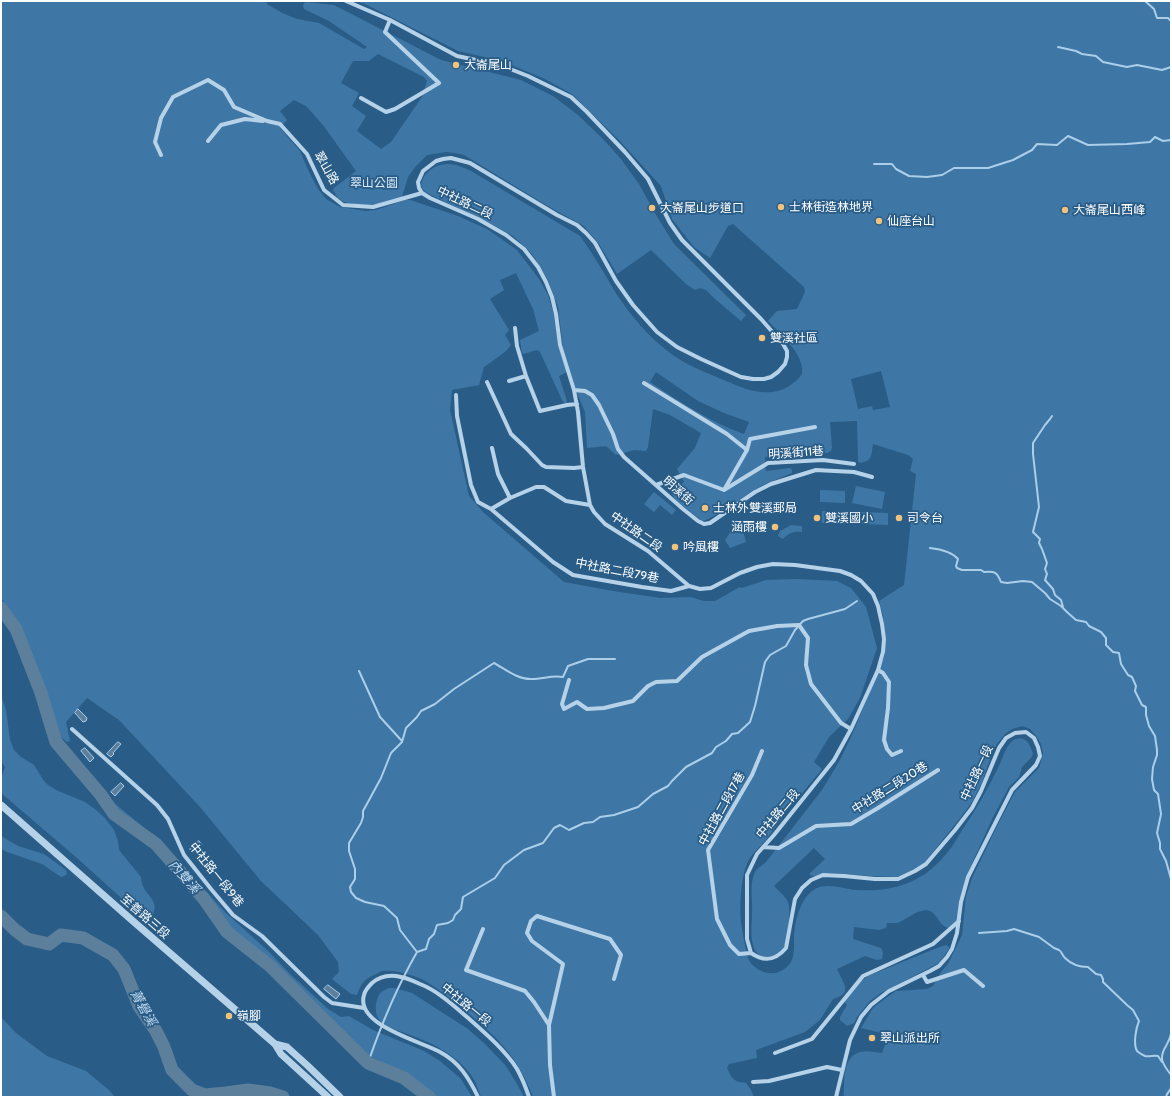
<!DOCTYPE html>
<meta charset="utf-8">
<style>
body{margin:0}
#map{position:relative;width:1172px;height:1098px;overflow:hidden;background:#295d88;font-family:Cabin,sans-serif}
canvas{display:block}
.frame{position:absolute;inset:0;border:2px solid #fff;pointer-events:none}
</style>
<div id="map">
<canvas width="1172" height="1098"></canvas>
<div class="frame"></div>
</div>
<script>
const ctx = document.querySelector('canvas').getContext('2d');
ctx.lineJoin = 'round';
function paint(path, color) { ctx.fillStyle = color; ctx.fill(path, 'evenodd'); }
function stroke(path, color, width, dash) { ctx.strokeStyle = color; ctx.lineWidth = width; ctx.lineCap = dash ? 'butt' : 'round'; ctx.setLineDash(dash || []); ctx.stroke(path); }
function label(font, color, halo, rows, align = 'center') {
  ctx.font = font + ' Cabin,"Noto Sans TC",sans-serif'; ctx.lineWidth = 3.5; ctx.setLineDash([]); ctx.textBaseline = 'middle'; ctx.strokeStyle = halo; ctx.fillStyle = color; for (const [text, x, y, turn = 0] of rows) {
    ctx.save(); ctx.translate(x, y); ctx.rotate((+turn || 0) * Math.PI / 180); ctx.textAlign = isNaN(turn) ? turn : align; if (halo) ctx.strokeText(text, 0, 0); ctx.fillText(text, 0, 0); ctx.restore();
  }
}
paint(new Path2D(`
 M1 1H266L267 4 282 13 297 19 319 23 364 49 367 47 329 21 304 9 303 6 304 3 307 2 334 5 441 60 521 80 553 96 578 115 603 139 621 159 639 184 656 215 674 244 746 315 741 321 715 299 706 290 700 288 695 290 686 284 651 250 617 274 599 244 584 226 546 205 464 155 455 153 446 152 427 155 416 166 408 177 402 197 373 205 355 204 344 202 338 198 333 190 334 188 356 171 323 125 306 106 294 100 280 111 287 120 280 128 300 151 309 172 318 189 326 199 340 207 366 211 376 210 405 200H410L458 216 487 229 517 250 539 279 548 295 554 314 558 344 567 372 559 376 567 401 566 403H564L562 400 540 352 537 350 523 354 522 353 520 340 539 331 533 309 516 273 500 280 504 290 490 299 509 330 505 335 511 345 505 352 484 367 479 385 452 390 450 410 469 496 483 512 564 582 613 591 660 598 690 597 704 601H715L740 587 742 588 766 580 796 579 837 581 851 588 866 607 877 648 860 698 848 719 829 737 814 762 822 769C810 784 798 798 786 812 779 822 772 832 765 841 758 849 750 855 747 864 740 880 739 913 742 929 743 935 744 940 745 945 746 949 747 954 748 958 752 968 765 975 775 973 781 972 788 967 791 962 795 955 794 943 794 936 795 921 800 900 812 891 825 881 842 889 856 890 889 892 917 885 940 861 949 852 955 842 961 832 975 811 988 789 999 766 1003 758 1006 743 1016 739 1026 735 1031 746 1033 754L1031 758 1022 767 1019 777 1009 787 993 817 966 877 958 920 948 928C939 926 938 914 930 911 919 907 907 920 897 923 894 923 890 923 887 923L886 928 879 930 854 927 853 939 881 948 883 953 882 959 877 960 865 956 837 969C843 983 854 993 833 999L820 1020 805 1032 756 1050 757 1058 729 1064 727 1068C732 1079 734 1082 746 1083L751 1090 754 1097H533C526 1079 517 1062 504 1047 492 1033 478 1021 464 1010 452 1000 440 990 427 982 418 976 393 969 383 971 380 971 377 974 374 975 364 980 361 983 357 995L351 994 332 979 339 972 338 962 318 935 261 881 200 807 119 720 87 698 66 722 70 741 67 742C64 739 60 737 58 734 50 721 48 701 43 687 32 658 19 622 1 598ZM378 54 424 77 427 81 422 97 391 142 381 149 357 131 366 116 352 106 359 93 341 83 353 61H369Z
 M354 1H1171V1097H844C844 1083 842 1057 860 1052 866 1050 875 1052 882 1053L889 1035 861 1028 873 1008 886 998 896 991 927 989 933 986 941 972 948 964 962 935 964 915 966 896 972 878 997 826 1015 792 1039 768 1041 761 1043 753 1041 744 1036 736 1030 729 1023 726 1012 729 1005 734 997 744 993 751 982 782 972 802 961 817 925 862 913 870 897 877 869 876 845 874 824 873 817 876H812L809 874 825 859 814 848 774 886C779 891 785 896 788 902 791 909 788 938 785 945 779 957 760 963 754 948 749 935 753 919 752 905 752 895 750 882 755 872 757 868 763 865 766 862L822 790 840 760 852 735 885 655V636L883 615 879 601 904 585 916 474 910 471 913 459 908 455 873 444C871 455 873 461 860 463L858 461 857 421 830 422 832 448 831 451 827 453 794 454 765 457 766 471 790 468 792 470V473L763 485 752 491 723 511 706 520 702 521C694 514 674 501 671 492L684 482 677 469 695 448 701 433 670 415 653 409 648 447 646 451 634 450 616 455 606 446 587 448 585 412 577 393 563 348 558 307 548 280 538 263 531 253 523 245 513 236 491 224 425 192C424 191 422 189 422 187 419 178 432 166 441 165 451 162 462 167 471 171L580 236C594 255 605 275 617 295 631 316 649 337 670 353 686 365 703 371 721 379 734 384 747 391 761 392 773 393 783 391 792 384 796 381 801 377 802 373 805 355 779 332 768 321L777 311 797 309 805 292 804 287 733 224 728 226 710 258 694 247 672 219 661 186 618 139 572 94 545 79 502 61 458 51 365 4ZM881 371 890 407 873 410 872 406 858 409 851 379ZM656 372 698 401 724 413 749 422 744 434C710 422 680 402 650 382Z
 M856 486 885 492 882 509 852 503Z
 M820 490 845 491V503L820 502Z
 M654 492 676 510 672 515 660 505 654 512 644 504Z
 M822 511 848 512 847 524 822 523Z
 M862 512 888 513V525L862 524Z
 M791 525 802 526V532C793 531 789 533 783 539L778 536 780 531Z
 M735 526 743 531 746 542 730 548 725 540Z
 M1 695 6 710 10 740 14 750 21 757 34 765 44 781 48 785 56 790 85 802 96 810 105 818 114 830 118 841 119 850 141 877C142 899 165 896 149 923L77 858 1 793V777L2 776 5 767 1 761Z
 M114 803 153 835 226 913 268 951 290 974 328 1009 341 1017 349 1016 373 1030 424 1051 440 1061 461 1079 472 1097H435L402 1072 357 1050 271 965 227 925 196 887 158 845 122 818 116 812Z
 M1 836 18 846 44 854 66 870 67 874 64 876 61 877 42 864 7 852 1 849Z
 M946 945 949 947V949L941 960 937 964 881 993 870 1001 857 1017 854 1023 847 1026 840 1020V1017L847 1005 844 1001 861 981 868 976 937 948Z
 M389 988H394L412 993 468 1029 485 1044 506 1066 517 1084 524 1097H481C478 1089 476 1082 471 1075 457 1056 435 1044 413 1036 403 1032 388 1029 380 1021 374 1014 375 1002 379 995 381 991 385 990 389 988Z
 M1 1017 16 1033 47 1056 86 1071 109 1090 115 1097H1Z`), '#3e77a5');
const water = new Path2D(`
 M78 709 87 718 86 721 83 722 75 713Z
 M118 742 121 744 113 753 114 754 111 757 107 754Z
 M85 748 94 758 90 762 81 751Z
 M121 783 124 786 115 796 111 792Z
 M199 841 202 845 193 853 191 852 190 849Z
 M328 985 340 994 336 999 324 989Z`);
paint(water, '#5c7f9c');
stroke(water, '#abcee9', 1);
stroke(new Path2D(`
 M1145 1 1154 9 1157 18H1168L1171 21
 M1058 47 1076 51 1082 54 1096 56 1103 62 1127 67 1137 65 1162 70 1171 67
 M874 164H892L896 169 909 176 927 177 942 175 954 168H988L1013 160 1032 150 1037 144 1057 145 1068 136 1088 145 1127 144 1150 142 1155 137 1163 141 1171 140
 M1052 416 1050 419 1045 425 1033 443V454L1039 507 1033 532 1040 539 1039 543 1042 549 1047 563 1045 569 1047 574 1045 580 1053 589 1055 595 1061 600 1063 607
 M930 548C939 549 951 551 958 559L956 566 957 568 962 570H981L984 572C995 571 997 572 1001 582L1007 583 1023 581 1032 582 1045 593 1050 599 1061 606 1068 613 1076 620 1086 622 1089 626 1101 632 1106 638V645L1113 652 1119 653 1121 664 1128 675 1132 677 1136 686 1135 691 1142 705 1146 707V715L1149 726 1155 736 1157 750V755L1153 767 1152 779 1154 790 1158 794 1161 814 1157 833 1160 843V849L1166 861 1171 879
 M359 671 380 717 402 741
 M979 933 1007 931 1014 929 1039 937 1054 948 1059 950C1062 952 1062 955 1065 958 1071 964 1079 967 1088 967L1096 974 1101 975 1103 979V982L1127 1005 1133 1010 1139 1021C1136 1028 1133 1044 1137 1051 1139 1053 1143 1055 1145 1056 1149 1057 1154 1055 1158 1056L1162 1062
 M417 952 400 930 397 918 384 906 365 902 356 898 351 892 350 887 355 879V869L349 851V843L361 823 363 817V811L368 802 381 778 391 753 402 742 406 728 417 717 421 711 435 704 454 689 494 663C505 669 518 680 532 679 543 679 552 675 563 677L568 666 588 659H615
 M1171 1034C1170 1039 1168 1042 1166 1046 1158 1059 1163 1064 1171 1075
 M368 1063C381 1025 397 987 417 952L426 949 429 939 434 934 437 925 448 923 453 920 455 915 461 909 463 897 495 878 504 865 524 850 543 843 554 828 560 825 569 830 584 823 593 822 600 817 614 815 638 807 653 794 668 786 672 781 686 767 712 753 716 747 726 741 732 734 738 733 750 722 755 706 765 662 770 655 786 646 795 630 803 621 808 619 845 609 857 601
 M1166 1097C1166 1093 1171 1091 1171 1087`), '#abcee9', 2);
stroke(new Path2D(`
 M1 608 16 629 41 693 56 742 101 795 114 814 156 844 204 899 227 932 270 966 368 1063 404 1078 429 1097
 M1 916 14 929 27 939 49 944 61 935 83 938 113 955 124 969 139 1006 156 1031 164 1047 172 1070 192 1090 205 1095 226 1093 248 1090 270 1093 283 1097`), '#5c7f9c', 13);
stroke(new Path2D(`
 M346 1 390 20 457 56 500 65 528 76 571 97 587 112 625 152 648 179 670 223 682 240 761 319 783 344 787 351V357L785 364 778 372 771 377 764 379H753L741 377 701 359 677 347 657 332 633 305 616 281 595 243 586 233 577 225 557 215 470 163 451 158 443 159 436 161 423 171 418 182 419 188 422 193 430 198 478 219 506 235 524 249 538 267 546 282 552 297 556 314 560 345 574 390 578 412 583 467 590 505 594 512 605 524 648 551 689 586 700 589 711 588 740 573 757 567 773 564 795 565 840 571 851 575 861 581 873 594 878 606 882 624 884 639 883 652 878 670 851 729 834 760 774 835 757 854 747 875V939L751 953
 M361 98 386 112 395 109 439 83 385 32 390 20
 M208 141 221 125 245 119 263 121
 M161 155 155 142 161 118 173 97 208 80 224 90 234 107 267 121 280 124 307 154 324 190 343 205 373 207 422 193
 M515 328 517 346 526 376
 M509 381 526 376 540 411 567 405 577 404
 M487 382 511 434 526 448 542 465 546 467 574 468 583 467
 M644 383 727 434 747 450
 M574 390 585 391 592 395 599 405 613 434 618 449 624 457 683 509 698 521 704 524 710 523 755 492 771 484 816 470 854 472 872 477
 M456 395 457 416 471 485 478 502 491 509 553 562 573 575 642 587 671 591 689 586
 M492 448 498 474 510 498
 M656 485 684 475 724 490 768 463 823 460 854 464
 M724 490 747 450 750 439 815 427
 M491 509 510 498 536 487H544L566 501 590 505
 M878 670 883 673 889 682 888 708 884 740 887 749 892 755 901 751
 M569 680 562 704 564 709 577 702 587 709 604 708 633 701 648 686 656 682 677 681 702 657 749 631 777 626 799 625 808 638 806 665 811 684 841 723 851 729
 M72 729 157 805 168 819 184 855 211 889 233 915 262 936 324 997 332 1003 364 1008
 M763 847 779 848 816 826 851 824 878 808 938 770
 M483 929 466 970 525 991 534 1002 549 1025
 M751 953C764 962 775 961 786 948L795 899 802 888 811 880 823 875 844 876 875 879H898L915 871 926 864 955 830 972 808 981 791 999 748 1006 738 1015 733 1026 732 1034 738 1038 747 1040 756 1036 765 1012 790 968 877 961 902 957 933 952 949 947 957 939 966 930 971 889 991 871 1005 861 1017 850 1040 836 1097
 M751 953 739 954 730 945 717 919 708 850 752 775 762 751
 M923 975 927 982 964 970 983 986
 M775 1053 812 1039 863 976 933 944 959 921
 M753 1082 769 1081 827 1067 842 1070
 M478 1097C469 1078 459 1062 440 1052 420 1041 355 1025 364 995 365 990 369 986 372 983 387 970 405 977 420 984 438 991 453 1005 467 1017 484 1032 505 1050 517 1069 522 1078 526 1088 529 1097
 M554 1097 550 1065 549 1025 563 964 532 941 527 933 531 921 537 916 610 939 621 955 614 979`), '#b6d2e8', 4);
stroke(new Path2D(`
 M1 805 134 922 275 1044 281 1054 328 1097
 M275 1044 287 1047 308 1066 340 1097`), '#b6d2e8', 7);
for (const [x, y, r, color] of [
 [456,65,4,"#efc27e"],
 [781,207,4,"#efc27e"],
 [652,208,4,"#efc27e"],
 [1065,210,4,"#efc27e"],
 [879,221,4,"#efc27e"],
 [762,338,4,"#efc27e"],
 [705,508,4,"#efc27e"],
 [817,518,4,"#efc27e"],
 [899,518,4,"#efc27e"],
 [775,527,4,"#efc27e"],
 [675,547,4,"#efc27e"],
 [229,1016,4,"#efc27e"],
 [872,1038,4,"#efc27e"]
]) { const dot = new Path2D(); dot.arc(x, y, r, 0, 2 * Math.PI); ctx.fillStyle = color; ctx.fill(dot); stroke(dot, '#295d88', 1.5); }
label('12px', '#fff', '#295d88', [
 ["大崙尾山",464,65],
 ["士林街造林地界",789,207],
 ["大崙尾山步道口",660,208],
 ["大崙尾山西峰",1073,210],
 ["仙座台山",887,221],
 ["雙溪社區",770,338],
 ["士林外雙溪郵局",713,508],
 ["雙溪國小",825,518],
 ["司令台",907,518],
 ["涵雨樓",767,527,"right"],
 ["吟風樓",683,547],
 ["嶺腳",237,1016],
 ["翠山派出所",880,1038]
], 'left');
label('12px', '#fff', '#295d88', [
 ["翠山路",326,168,60],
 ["中社路二段",465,203,25],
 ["明溪街11巷",796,453,-4],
 ["明溪街",678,491,41],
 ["中社路二段",636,532,35],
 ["中社路二段79巷",617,571,11],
 ["中社路一段",977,773,-65],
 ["中社路二段20巷",890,788,-32],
 ["中社路二段17巷",722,809,-61],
 ["中社路二段",778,814,-50],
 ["中社路一段9巷",216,875,51],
 ["至善路三段",145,917,41],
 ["中社路一段",466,1005,39]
]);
label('12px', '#daeaf7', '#295d88', [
 ["翠山公園",374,183]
]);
label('italic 13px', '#c2dcf0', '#295d88', [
 ["內雙溪",184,877,49],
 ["菁礐溪",143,1008,61]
]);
</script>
